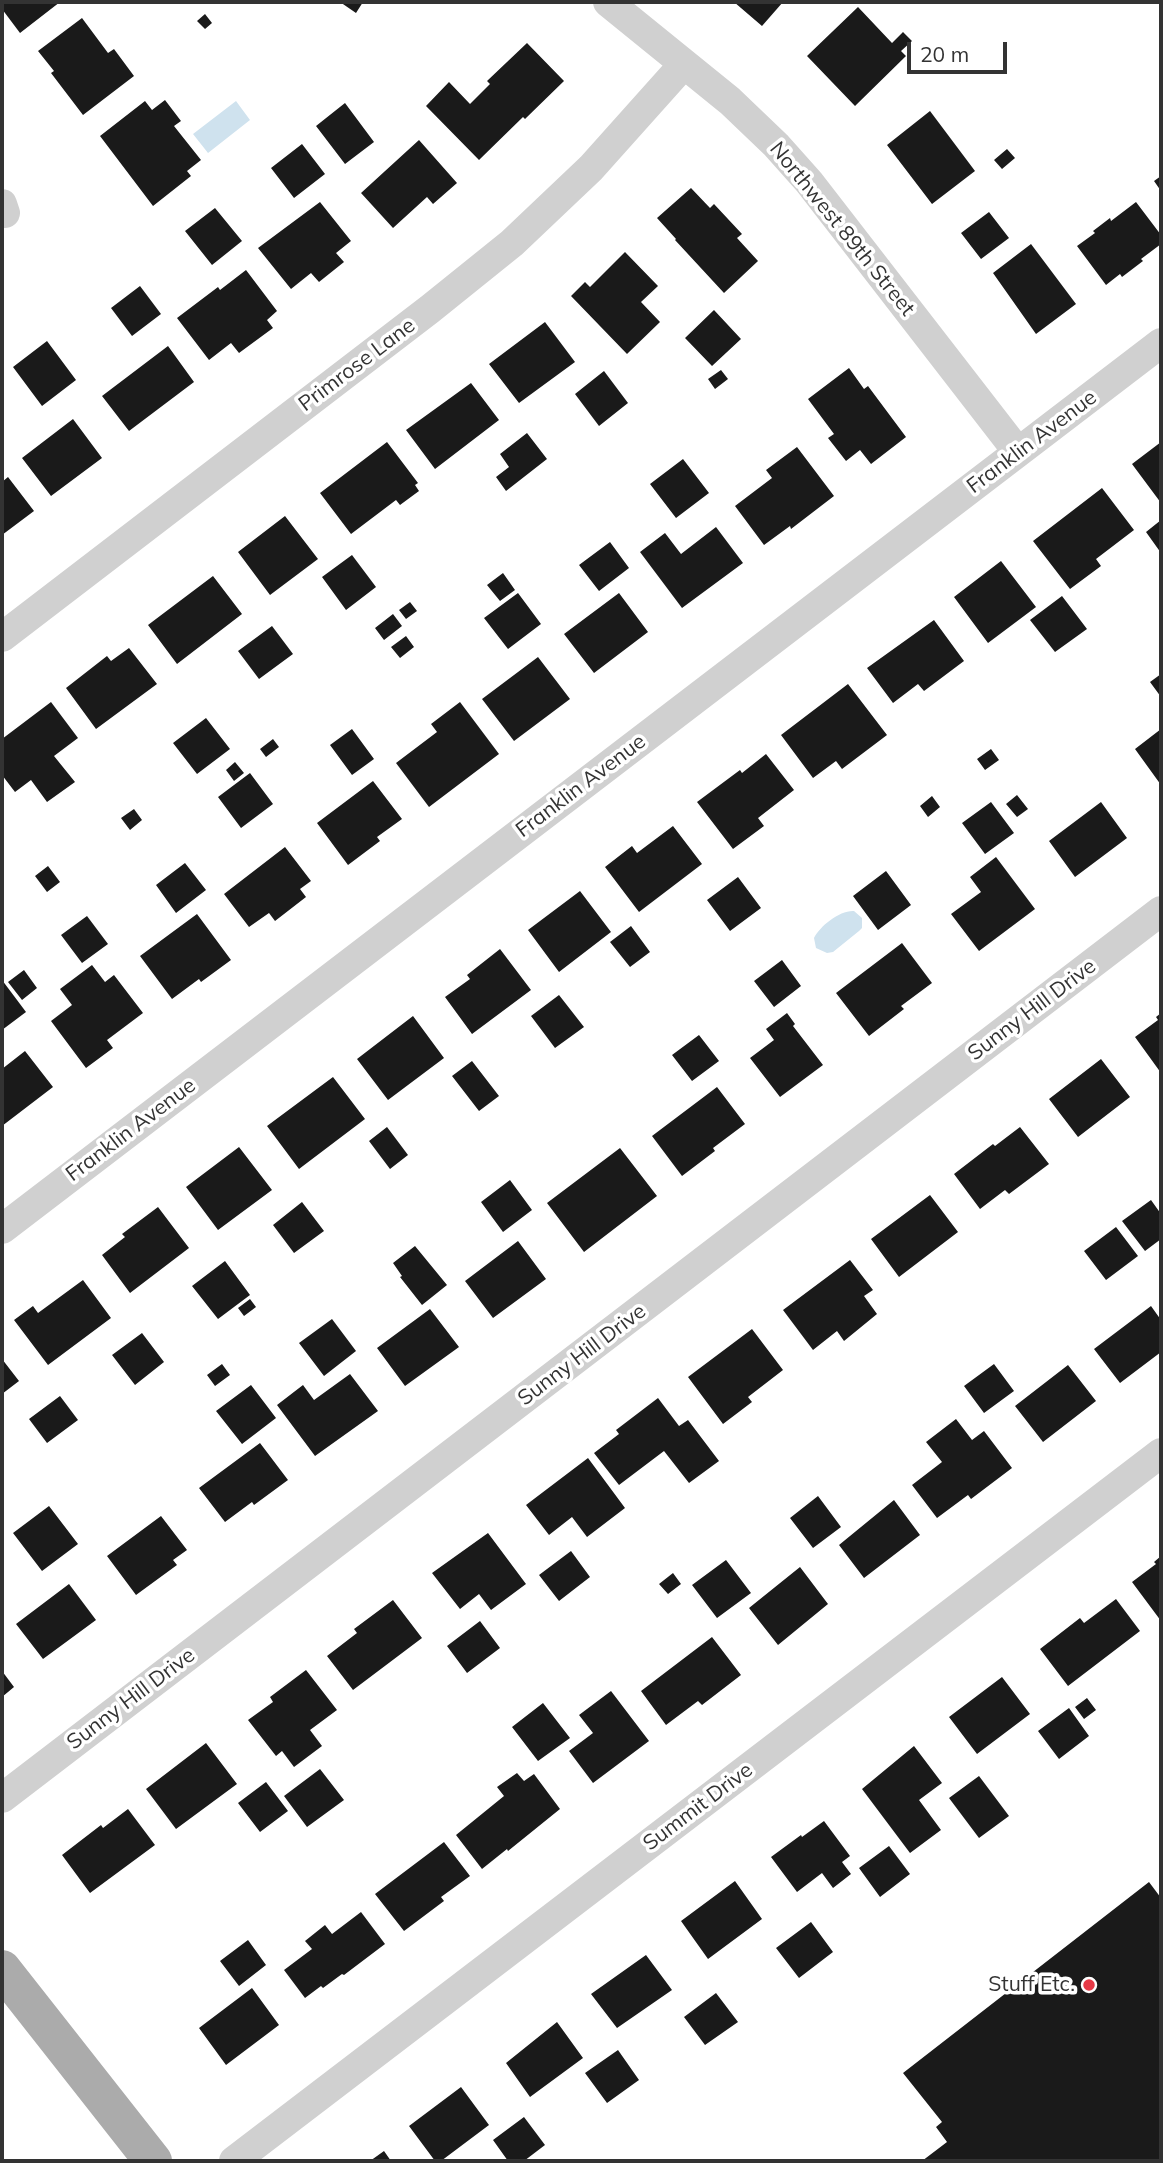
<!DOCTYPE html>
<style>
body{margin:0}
#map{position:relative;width:1163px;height:2163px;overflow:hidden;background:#fff;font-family:Mulish,sans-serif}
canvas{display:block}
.frame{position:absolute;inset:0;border:4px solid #333;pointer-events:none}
.scale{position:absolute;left:907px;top:42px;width:100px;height:32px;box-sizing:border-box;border:4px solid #333;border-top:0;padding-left:9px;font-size:21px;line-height:24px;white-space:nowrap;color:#333;-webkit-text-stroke:5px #fff;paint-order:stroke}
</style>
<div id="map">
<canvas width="1163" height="2163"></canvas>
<div class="frame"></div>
<div class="scale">20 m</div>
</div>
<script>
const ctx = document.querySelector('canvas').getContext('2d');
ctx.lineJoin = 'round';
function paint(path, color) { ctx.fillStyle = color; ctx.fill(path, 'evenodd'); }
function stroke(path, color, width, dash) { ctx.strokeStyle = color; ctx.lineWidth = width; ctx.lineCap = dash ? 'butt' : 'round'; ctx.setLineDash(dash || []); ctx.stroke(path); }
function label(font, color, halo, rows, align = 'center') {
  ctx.font = font + ' Mulish,sans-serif'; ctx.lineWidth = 7; ctx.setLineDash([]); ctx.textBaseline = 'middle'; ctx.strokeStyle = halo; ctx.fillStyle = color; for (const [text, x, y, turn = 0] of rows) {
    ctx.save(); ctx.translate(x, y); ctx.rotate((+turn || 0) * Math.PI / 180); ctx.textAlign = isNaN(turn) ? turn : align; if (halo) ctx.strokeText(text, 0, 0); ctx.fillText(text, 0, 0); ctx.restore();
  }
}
paint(new Path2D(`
 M236 101 250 120 208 153 193 134Z
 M854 911 862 918V928L859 931 833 952 827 953 816 948 814 938C820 926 840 910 854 911Z`), '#cfe2ee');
paint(new Path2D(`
 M2 2H60L20 33 2 9Z
 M340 2H363L356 13Z
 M734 2H783L762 26Z
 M858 7 892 43 903 32 912 41 901 51 906 56 855 106 807 56Z
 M205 14 212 23 205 29 197 21Z
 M82 18 108 53 114 49 134 76 83 115 51 73 54 71 38 51Z
 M527 43 564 81 525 119 523 117 479 160 426 106 449 82 470 104 490 84 487 81Z
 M165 100 181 121 174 126 201 160 187 171 191 176 153 206 100 136 145 101 152 110Z
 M345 103 374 142 345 164 316 126Z
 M930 111 975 171 932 204 887 145Z
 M419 140 457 183 433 204 427 197 393 228 361 193Z
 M302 144 325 174 294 198 271 168Z
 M1007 149 1015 158 1002 169 994 160Z
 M1161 176V191L1154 181Z
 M691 188 710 208 714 204 742 234 737 238 758 261 724 293 675 240 676 239 657 218Z
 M320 202 351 241 336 253 344 262 319 282 311 273 291 289 258 248Z
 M1136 202 1161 235V244L1141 259 1143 261 1122 277 1120 274 1106 285 1077 246 1095 233 1093 231 1110 218 1111 221Z
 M215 208 242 241 212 265 185 231Z
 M989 212 1009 238 981 259 961 233Z
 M1031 244 1076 304 1036 334 993 273Z
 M625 252 658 286 641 302 660 322 627 354 571 296 585 282 590 287Z
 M246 270 277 311 267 320 273 328 239 353 231 343 209 360 177 318 218 287 220 290Z
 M140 286 161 314 132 336 111 308Z
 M714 310 741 339 712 366 685 338Z
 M545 322 575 362 519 403 489 364Z
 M47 341 76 380 42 406 13 367Z
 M168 346 194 382 129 431 102 396Z
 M849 368 864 389 868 386 906 437 871 464 860 450 846 461 828 438 834 434 808 399Z
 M721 370 728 379 715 389 708 379Z
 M604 371 628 403 599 426 575 394Z
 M471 383 499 420 435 469 406 430Z
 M73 419 102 458 51 496 22 458Z
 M527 433 547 459 506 491 496 477 509 467 500 454Z
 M387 442 418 483 415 485 419 491 400 505 396 500 351 534 320 493Z
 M1161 442V503L1132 464Z
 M797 447 834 496 791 529 790 526 764 545 735 506 772 478 766 470Z
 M683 459 709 493 676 518 650 484Z
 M8 477 34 511 2 535V482Z
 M1102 488 1134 530 1096 559 1101 566 1070 589 1033 541Z
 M285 516 318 559 270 595 238 552Z
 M1161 520V553L1146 532Z
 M716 527 743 563 682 608 640 552 665 533 681 554Z
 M610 542 629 568 599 591 579 565Z
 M352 555 376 587 346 610 322 577Z
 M1001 561 1036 607 988 643 954 597Z
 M503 573 515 590 500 601 487 585Z
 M213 576 242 614 177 664 148 625Z
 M518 593 541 624 508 649 484 618Z
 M619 593 648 632 594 673 564 634Z
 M1062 596 1087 629 1055 652 1030 620Z
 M410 602 417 611 406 619 399 610Z
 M393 614 402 626 384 640 375 628Z
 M934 620 964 661 924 691 918 684 893 703 867 668Z
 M272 626 293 654 259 679 238 651Z
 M406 636 414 647 400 658 391 647Z
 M129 648 157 684 96 729 66 688 107 656 111 661Z
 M538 657 570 699 514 741 482 699Z
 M1161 674V697L1150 682Z
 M848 684 887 735 842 769 836 761 813 778 781 735Z
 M51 702 78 738 54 756 75 782 47 802 31 780 15 792 2 775V739Z
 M460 702 499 754 429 807 396 763 437 732 431 724Z
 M206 718 230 749 197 774 173 743Z
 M352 729 374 759 352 775 330 745Z
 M1161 729V785L1135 749Z
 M273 739 279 747 266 757 260 749Z
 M991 749 999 760 985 770 977 759Z
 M766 754 794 790 758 818 764 826 733 849 697 802 740 770 742 773Z
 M235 762 244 773 234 781 226 770Z
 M250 773 273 804 241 828 218 797Z
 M373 781 402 819 377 837 380 841 348 865 317 823Z
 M1017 795 1028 809 1017 817 1006 804Z
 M932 796 940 807 928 817 920 806Z
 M991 802 1014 833 985 854 962 823Z
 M1101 802 1127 838 1075 877 1049 841Z
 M134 809 142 820 130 830 121 818Z
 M673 826 702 864 639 912 605 867 632 846 637 853Z
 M285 847 311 881 300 889 306 897 275 921 269 913 249 927 224 894Z
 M996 857 1035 909 979 951 951 914 981 892 970 877Z
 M185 863 206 890 176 913 156 885Z
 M48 866 60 882 47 892 35 876Z
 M886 871 911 905 878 930 853 896Z
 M738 877 761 908 730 931 707 900Z
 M580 891 611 932 559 972 528 930Z
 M197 914 231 960 201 982 199 979 172 999 140 956Z
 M87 916 108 944 82 963 61 935Z
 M631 926 650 952 630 967 610 942Z
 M902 943 932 983 901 1006 904 1009 869 1036 836 993Z
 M500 949 531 990 472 1034 445 997 470 979 467 975Z
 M782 960 801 986 774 1007 754 981Z
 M92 965 105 982 114 975 143 1013 107 1040 113 1048 86 1068 51 1021 72 1005 60 989Z
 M24 970 37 988 22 1000 8 982Z
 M2 980 26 1012 2 1030Z
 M559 995 584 1027 555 1048 531 1016Z
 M787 1013 795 1024 793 1026 823 1065 780 1097 750 1058 774 1040 766 1029Z
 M1161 1013V1073L1135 1037 1158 1020 1156 1017Z
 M413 1016 444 1058 388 1100 357 1059Z
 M699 1035 719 1061 692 1081 672 1055Z
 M25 1051 53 1087 2 1126V1069Z
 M1101 1059 1130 1097 1078 1137 1049 1099Z
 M472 1061 499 1096 479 1111 452 1076Z
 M333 1077 365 1119 299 1169 267 1126Z
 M717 1087 745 1124 713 1148 715 1151 682 1176 652 1136Z
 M387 1127 408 1155 390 1169 369 1141Z
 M1020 1127 1049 1164 1009 1194 1005 1190 980 1209 954 1174 993 1144 995 1146Z
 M239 1147 272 1190 218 1230 186 1187Z
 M620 1148 657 1196 584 1252 547 1203Z
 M510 1180 532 1210 503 1232 481 1202Z
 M930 1195 958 1232 899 1277 871 1239Z
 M1151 1200 1161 1214V1239L1145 1251 1122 1221Z
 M302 1202 324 1231 294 1253 273 1225Z
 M158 1207 189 1248 130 1293 102 1255 125 1237 122 1234Z
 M1116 1227 1138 1256 1106 1280 1084 1251Z
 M518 1241 546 1279 493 1318 465 1281Z
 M415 1246 447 1285 422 1305 400 1277 402 1276 393 1263Z
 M850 1260 873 1290 864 1296 877 1314 844 1341 837 1331 813 1350 783 1310Z
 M225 1261 250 1295 218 1319 192 1286Z
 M83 1280 111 1318 48 1365 14 1320 33 1306 38 1313Z
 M250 1299 256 1307 244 1316 238 1308Z
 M1151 1306 1161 1320V1352L1120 1383 1094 1349Z
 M430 1309 459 1347 405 1386 377 1348Z
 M332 1319 356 1351 324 1376 299 1343Z
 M752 1329 783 1370 748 1397 752 1402 723 1424 688 1377Z
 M142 1333 164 1362 135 1385 112 1355Z
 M2 1359 19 1381 2 1394Z
 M222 1364 230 1375 215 1386 207 1375Z
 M994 1364 1014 1391 984 1413 964 1386Z
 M1068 1365 1096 1401 1043 1442 1015 1406Z
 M350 1374 378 1411 315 1456 277 1405 303 1385 314 1400Z
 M251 1385 276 1418 242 1444 216 1411Z
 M60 1396 78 1420 47 1443 29 1419Z
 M658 1398 679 1426 688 1420 719 1461 689 1483 664 1451 619 1485 594 1453 619 1434 616 1430Z
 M956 1419 972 1440 984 1431 1012 1468 971 1499 968 1495 937 1518 912 1485 942 1462 926 1442Z
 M260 1443 288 1480 254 1505 252 1502 225 1522 199 1488Z
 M588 1458 625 1508 587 1537 572 1517 549 1535 526 1505Z
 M818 1496 841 1527 813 1548 790 1518Z
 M894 1500 920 1535 864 1578 839 1545Z
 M49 1506 78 1544 42 1571 13 1533Z
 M161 1516 187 1550 173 1560 177 1565 136 1595 107 1556Z
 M488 1533 526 1584 491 1610 479 1594 460 1609 432 1573Z
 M571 1551 590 1577 559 1601 539 1575Z
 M1161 1556V1621L1132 1582 1156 1564 1154 1562Z
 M726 1560 751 1593 717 1618 692 1585Z
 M800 1567 828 1604 778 1645 749 1608Z
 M673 1573 681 1584 668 1594 659 1584Z
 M69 1584 96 1620 43 1659 16 1624Z
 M1116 1599 1140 1631 1068 1686 1040 1649 1080 1618 1084 1623Z
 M393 1600 422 1638 353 1690 327 1656 357 1633 354 1629Z
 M480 1621 500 1648 467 1673 447 1646Z
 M712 1637 741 1675 702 1705 698 1701 666 1725 641 1691Z
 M306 1670 337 1710 310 1730 322 1746 294 1767 282 1751 276 1756 248 1720 273 1702 270 1697Z
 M2 1671 14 1687 2 1697Z
 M1002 1677 1030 1714 977 1754 949 1717Z
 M611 1691 649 1741 593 1783 569 1751 593 1733 579 1715Z
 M1087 1698 1096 1710 1084 1719 1075 1707Z
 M543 1703 570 1738 538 1761 512 1727Z
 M1069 1708 1089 1736 1059 1759 1038 1731Z
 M206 1743 237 1784 176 1829 146 1789Z
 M914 1746 942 1783 919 1800 941 1830 910 1853 862 1789Z
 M320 1769 344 1800 307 1827 284 1796Z
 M517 1773 524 1781 534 1774 560 1809 508 1851 507 1849 482 1869 456 1835 504 1796 497 1787Z
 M979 1776 1009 1816 979 1838 949 1798Z
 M266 1782 288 1811 260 1832 238 1803Z
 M128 1809 155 1845 90 1893 62 1855 101 1825 103 1828Z
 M824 1821 850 1856 842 1862 851 1874 833 1888 822 1873 797 1892 771 1857 801 1835 802 1837Z
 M444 1842 470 1876 441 1897 444 1901 404 1931 375 1894Z
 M889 1846 910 1874 880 1897 859 1868Z
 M735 1881 762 1919 708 1959 681 1921Z
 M1149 1882 1161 1898V2161H922L947 2142 936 2127 942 2122 903 2073Z
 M361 1912 385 1944 344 1975 342 1974 323 1988 321 1986 305 1998 284 1970 312 1949 305 1941 325 1925 332 1934Z
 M811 1922 833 1952 799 1978 776 1948Z
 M248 1940 266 1965 239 1986 220 1961Z
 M646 1955 672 1990 617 2028 591 1994Z
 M252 1988 279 2025 226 2065 199 2028Z
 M716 1993 738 2022 705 2045 684 2017Z
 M557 2022 583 2058 530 2097 506 2063Z
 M618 2050 639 2080 607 2103 585 2073Z
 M461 2087 489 2125 441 2161H435L409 2126Z
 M524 2117 545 2145 524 2161H508L493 2140Z
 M384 2151 391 2161H370Z`), '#1a1a1a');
stroke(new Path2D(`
 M608 2 730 101 776 145 809 182 1018 452
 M2 204 5 213
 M2 637 430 309 512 243 591 168 684 64
 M2 1229 1161 343
 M2 1798 1161 911
 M234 2161 1161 1453`), '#d0d0d0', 30);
stroke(new Path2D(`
 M2 1969 153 2161`), '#ababab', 38);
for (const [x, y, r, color] of [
 [1089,1985,7,"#e63946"]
]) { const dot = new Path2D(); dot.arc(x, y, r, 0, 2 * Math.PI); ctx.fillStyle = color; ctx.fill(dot); stroke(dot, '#fff', 2.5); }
label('21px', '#333', '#fff', [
 ["Northwest 89th Street",842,229,51],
 ["Primrose Lane",357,365,-37],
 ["Franklin Avenue",1032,442,-37],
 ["Franklin Avenue",581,786,-37],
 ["Sunny Hill Drive",1032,1010,-37],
 ["Franklin Avenue",131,1130,-37],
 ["Sunny Hill Drive",582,1355,-37],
 ["Sunny Hill Drive",131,1699,-37],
 ["Summit Drive",698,1807,-37]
]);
label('21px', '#333', '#fff', [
 ["Stuff Etc.",1075,1985]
], 'right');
</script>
